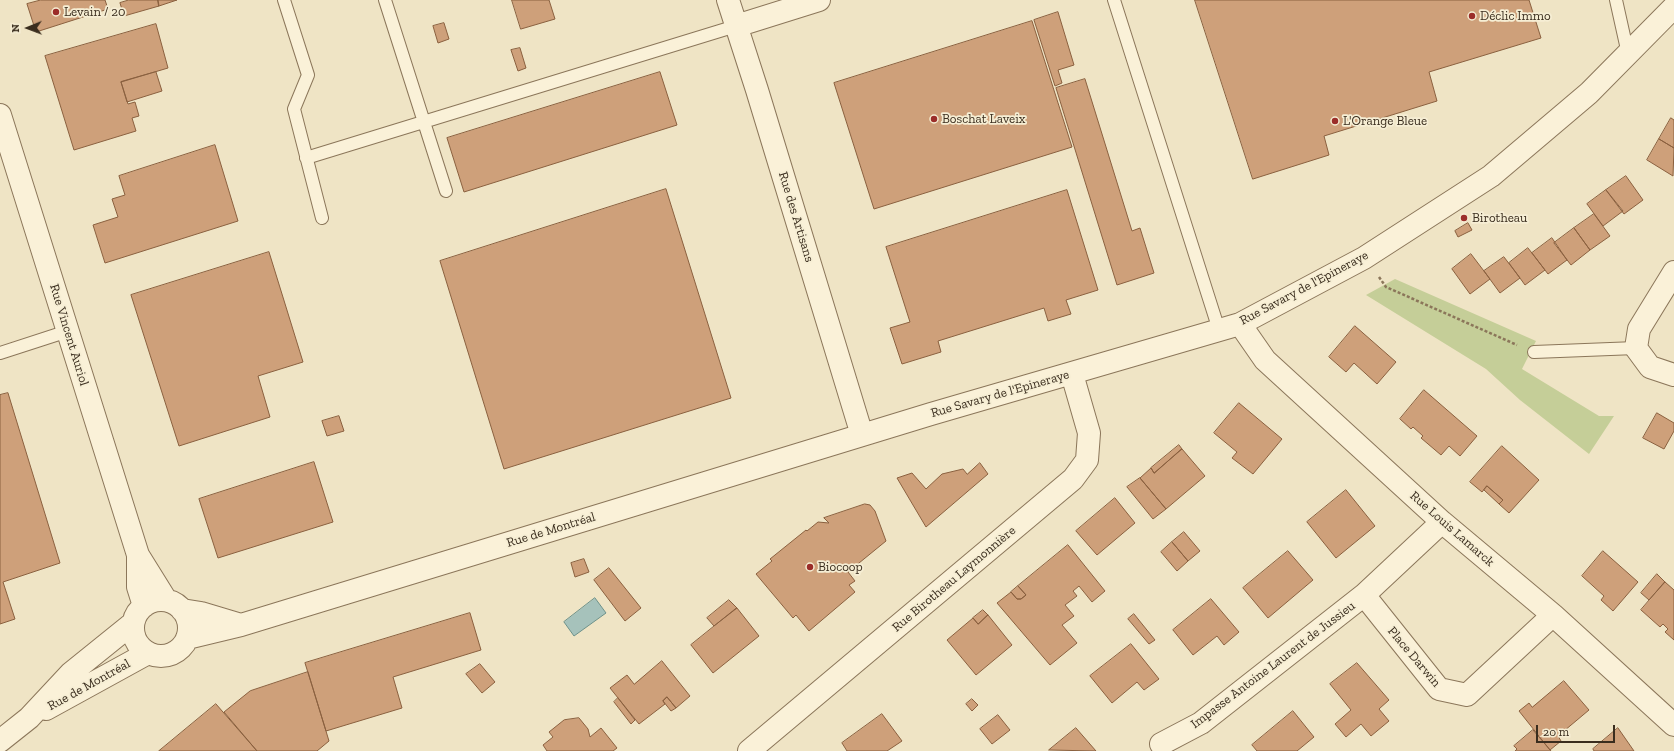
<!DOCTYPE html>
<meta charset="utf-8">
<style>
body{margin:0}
#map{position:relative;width:1674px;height:751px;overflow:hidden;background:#efe4c5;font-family:"Zilla Slab",serif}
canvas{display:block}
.north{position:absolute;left:8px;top:8px;width:40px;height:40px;-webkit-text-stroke:3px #f6eed4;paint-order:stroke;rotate:269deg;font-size:11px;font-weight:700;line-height:16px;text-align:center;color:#3a2d1e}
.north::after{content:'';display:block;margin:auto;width:14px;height:18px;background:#3a2d1e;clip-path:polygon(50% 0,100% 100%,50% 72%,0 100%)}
.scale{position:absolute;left:1536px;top:725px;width:79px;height:18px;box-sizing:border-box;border:2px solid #3a2d1e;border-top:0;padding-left:5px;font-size:12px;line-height:14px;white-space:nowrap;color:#3a2d1e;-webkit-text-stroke:3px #f6eed4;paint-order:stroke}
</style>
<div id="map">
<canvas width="1674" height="751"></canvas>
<div class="north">N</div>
<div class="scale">20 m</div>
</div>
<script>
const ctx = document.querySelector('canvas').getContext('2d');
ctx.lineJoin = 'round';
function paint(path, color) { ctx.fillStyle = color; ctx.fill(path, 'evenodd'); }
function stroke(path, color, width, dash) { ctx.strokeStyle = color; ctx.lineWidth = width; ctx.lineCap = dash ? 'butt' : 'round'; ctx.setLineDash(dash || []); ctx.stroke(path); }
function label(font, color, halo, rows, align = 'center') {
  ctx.font = font + ' "Zilla Slab",serif'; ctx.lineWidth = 3.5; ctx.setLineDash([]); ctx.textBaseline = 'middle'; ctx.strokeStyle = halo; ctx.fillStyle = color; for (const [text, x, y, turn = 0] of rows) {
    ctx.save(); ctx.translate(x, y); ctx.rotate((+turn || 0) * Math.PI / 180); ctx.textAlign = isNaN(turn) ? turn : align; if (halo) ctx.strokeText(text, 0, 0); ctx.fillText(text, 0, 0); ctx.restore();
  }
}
paint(new Path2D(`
 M1395 279 1536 341 1522 369 1599 416H1614L1589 454 1520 400 1486 369 1366 295Z`), '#c5ce98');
const water = new Path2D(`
 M595 598 606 613 574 636 564 622Z`);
paint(water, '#a6c2bb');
stroke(water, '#6d918a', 1);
const building = new Path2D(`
 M41 0H105L108 9 36 32 27 4Z
 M129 0H158L159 6 124 16 120 3Z
 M158 0H177L159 6Z
 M512 0H549L555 19 521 29Z
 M1195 0H1529L1541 38 1429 72 1437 101 1324 136 1329 155 1253 179Z
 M1058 12 1074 65 1058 70 1062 83 1055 86 1034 20Z
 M1032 21 1072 147 874 209 834 83Z
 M444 23 449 39 438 43 433 26Z
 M156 24 168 68 121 82 128 104 135 102 139 116 132 118 136 131 74 150 45 56Z
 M520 48 526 68 518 71 511 50Z
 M156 72 162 91 127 102 121 82Z
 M660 72 677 125 464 192 447 138Z
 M1085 79 1132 231 1140 228 1154 273 1117 285 1056 88Z
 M1671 118 1674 120V148L1659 139Z
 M1659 139 1674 148 1673 176 1647 160Z
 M215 145 238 221 105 263 93 225 118 217 112 199 125 195 119 176Z
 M1626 176 1643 200 1624 214 1606 190Z
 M666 189 731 398 504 469 440 261Z
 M1067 190 1098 290 1066 300 1071 314 1048 321 1044 308 938 341 941 352 902 364 890 328 910 322 886 247Z
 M1606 190 1623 211 1603 226 1587 204Z
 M1594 214 1610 236 1590 250 1574 228Z
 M1468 223 1472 230 1458 237 1455 231Z
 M1574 228 1590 250 1571 265 1554 243Z
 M1552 238 1567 260 1548 274 1532 253Z
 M1528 248 1545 270 1525 285 1509 263Z
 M269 252 303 362 258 376 270 417 179 446 131 295Z
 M1471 254 1490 279 1470 294 1452 269Z
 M1504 257 1520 278 1500 293 1484 271Z
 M1355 326 1396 362 1377 384 1354 363 1346 372 1329 357Z
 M1424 390 1477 436 1460 456 1449 446 1441 455 1421 438 1423 436 1413 427 1411 429 1400 419Z
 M8 393 60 563 3 582 15 619 0 624V395Z
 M1239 403 1282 439 1253 474 1232 458 1237 452 1214 433Z
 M1657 413 1674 423V431L1664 449 1643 438Z
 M339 416 344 431 327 436 322 421Z
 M1179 445 1182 449 1154 473 1151 468Z
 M1502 446 1539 480 1509 513 1499 504 1503 500 1487 486 1482 492 1470 482Z
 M1182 449 1205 476 1166 509 1140 478 1151 468 1154 473Z
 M314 462 333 522 218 558 199 499Z
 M980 463 988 474 926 527 897 478 912 473 926 489 942 474 963 469 967 474Z
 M1140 478 1166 509 1153 519 1127 487Z
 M1487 486 1503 500 1499 504 1484 490Z
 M1346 490 1375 526 1336 558 1307 522Z
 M1115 498 1135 523 1097 555 1076 531Z
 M865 504 870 505 875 511 886 541 848 572 855 581 849 585 855 592 809 631 796 615 793 618 756 574 772 561 770 559 806 530 807 531 818 522 829 523 824 518Z
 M1184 532 1200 551 1188 561 1172 542Z
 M1172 542 1188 561 1177 571 1161 552Z
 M1068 545 1105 591 1092 602 1079 586 1073 591 1077 596 1065 605 1074 616 1062 625 1077 643 1050 665 997 603 1011 592 1017 599H1021L1026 595 1018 586Z
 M1288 551 1313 580 1268 618 1243 588Z
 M1603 551 1638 582 1613 611 1601 600 1604 596 1582 576Z
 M584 559 589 572 575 577 571 563Z
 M609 568 641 608 625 621 594 580Z
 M1657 574 1665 582 1649 600 1641 593Z
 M1665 582 1674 590V640L1665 632 1668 629 1663 624 1660 627 1641 610Z
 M1018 586 1026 595 1021 599H1017L1011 592Z
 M1211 599 1239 632 1224 645 1217 636 1193 655 1173 630Z
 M729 600 737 608 714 626 707 618Z
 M737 608 759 636 713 673 691 645Z
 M983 610 988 615 978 624 973 618Z
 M470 613 481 650 393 677 402 708 326 731 305 663Z
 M1134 614 1155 640 1149 644 1128 619Z
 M988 615 1012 645 976 675 947 640 973 618 978 624Z
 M1131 644 1159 679 1144 690 1137 682 1112 703 1090 676Z
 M662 661 690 696 676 708 667 697 663 701 665 704 639 724 610 688 627 675 634 684Z
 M1357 663 1389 700 1379 709 1389 721 1371 736 1361 724 1346 737 1335 724 1351 710 1330 684Z
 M480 664 495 682 482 693 466 674Z
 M308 672 329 741 317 751H257L224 712 250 691Z
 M1564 681 1589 710 1558 736 1561 741 1550 750 1519 711 1529 703 1532 707Z
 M667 697 676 708 671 711 663 701Z
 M618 698 635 720 631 724 614 702Z
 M972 699 978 705 972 711 966 704Z
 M216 704 257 751H159Z
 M1293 711 1314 737 1297 751H1257L1252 745Z
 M882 714 902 741 887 751H847L842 743Z
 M998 715 1010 730 992 744 980 729Z
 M579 718 588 729 590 737 601 728 617 748 613 751H547L543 745 553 737 549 732 564 720Z
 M1076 728 1096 751 1049 750Z
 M1618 728 1634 751H1594L1593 749Z
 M1533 730 1551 751H1515L1517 749 1514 746Z`);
paint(building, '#cea07a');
stroke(building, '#8a603f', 1);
const lane = new Path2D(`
 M284 0 308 75 294 109 322 218
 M385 0 446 191
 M1114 0 1219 330
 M1616 0 1628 54
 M306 158 736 26
 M1534 352 1636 348
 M0 353 68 331`);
const street = new Path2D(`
 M728 0 757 90 862 435
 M736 26 819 0
 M0 115 138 555
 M1674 272 1639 329 1636 348 1650 367 1674 375
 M1240 324 1265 360 1442 522 1553 615 1674 725
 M1442 522 1364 595 1439 689 1467 695 1553 615
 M133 628a28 28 0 1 1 56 0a28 28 0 1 1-56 0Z
 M144 606 138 587V555L166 600
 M182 610 201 613 241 625 187 638
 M241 625 931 414 1240 324 1364 258 1491 176 1589 93 1674 7
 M46 709 148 653
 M0 741 29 718 71 673 133 623
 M1161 744 1201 723 1364 595
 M749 751 1073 479 1087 460 1089 433 1072 374`);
stroke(lane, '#8b765a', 14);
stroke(street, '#8b765a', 24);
stroke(new Path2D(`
 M1379 277 1386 287 1517 345`), '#8b765a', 2.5, [3, 2]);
stroke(lane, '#faf1d8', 12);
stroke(street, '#faf1d8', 22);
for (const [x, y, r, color] of [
 [56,12,4,"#9b2d29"],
 [1472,16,4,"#9b2d29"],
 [934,119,4,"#9b2d29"],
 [1335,121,4,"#9b2d29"],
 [1464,218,4,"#9b2d29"],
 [810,567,4,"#9b2d29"]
]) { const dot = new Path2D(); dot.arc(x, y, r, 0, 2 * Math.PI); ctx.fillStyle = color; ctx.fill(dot); stroke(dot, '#f6eed4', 1.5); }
label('13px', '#3a2d1e', '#f6eed4', [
 ["Levain / 20",64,12],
 ["Déclic Immo",1480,16],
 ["Boschat Laveix",942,119],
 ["L'Orange Bleue",1343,121],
 ["Birotheau",1472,218],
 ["Biocoop",818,567]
], 'left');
label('13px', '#3a2d1e', '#f6eed4', [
 ["Rue des Artisans",796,217,73],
 ["Rue Savary de l'Epineraye",1304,288,-28],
 ["Rue Vincent Auriol",69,335,73],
 ["Rue Savary de l'Epineraye",1000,394,-16],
 ["Rue Louis Lamarck",1452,529,41],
 ["Rue de Montréal",551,530,-17],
 ["Rue Birotheau Laymonnière",954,579,-40],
 ["Place Darwin",1414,657,50],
 ["Impasse Antoine Laurent de Jussieu",1273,665,-37],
 ["Rue de Montréal",89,685,-29]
]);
</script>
